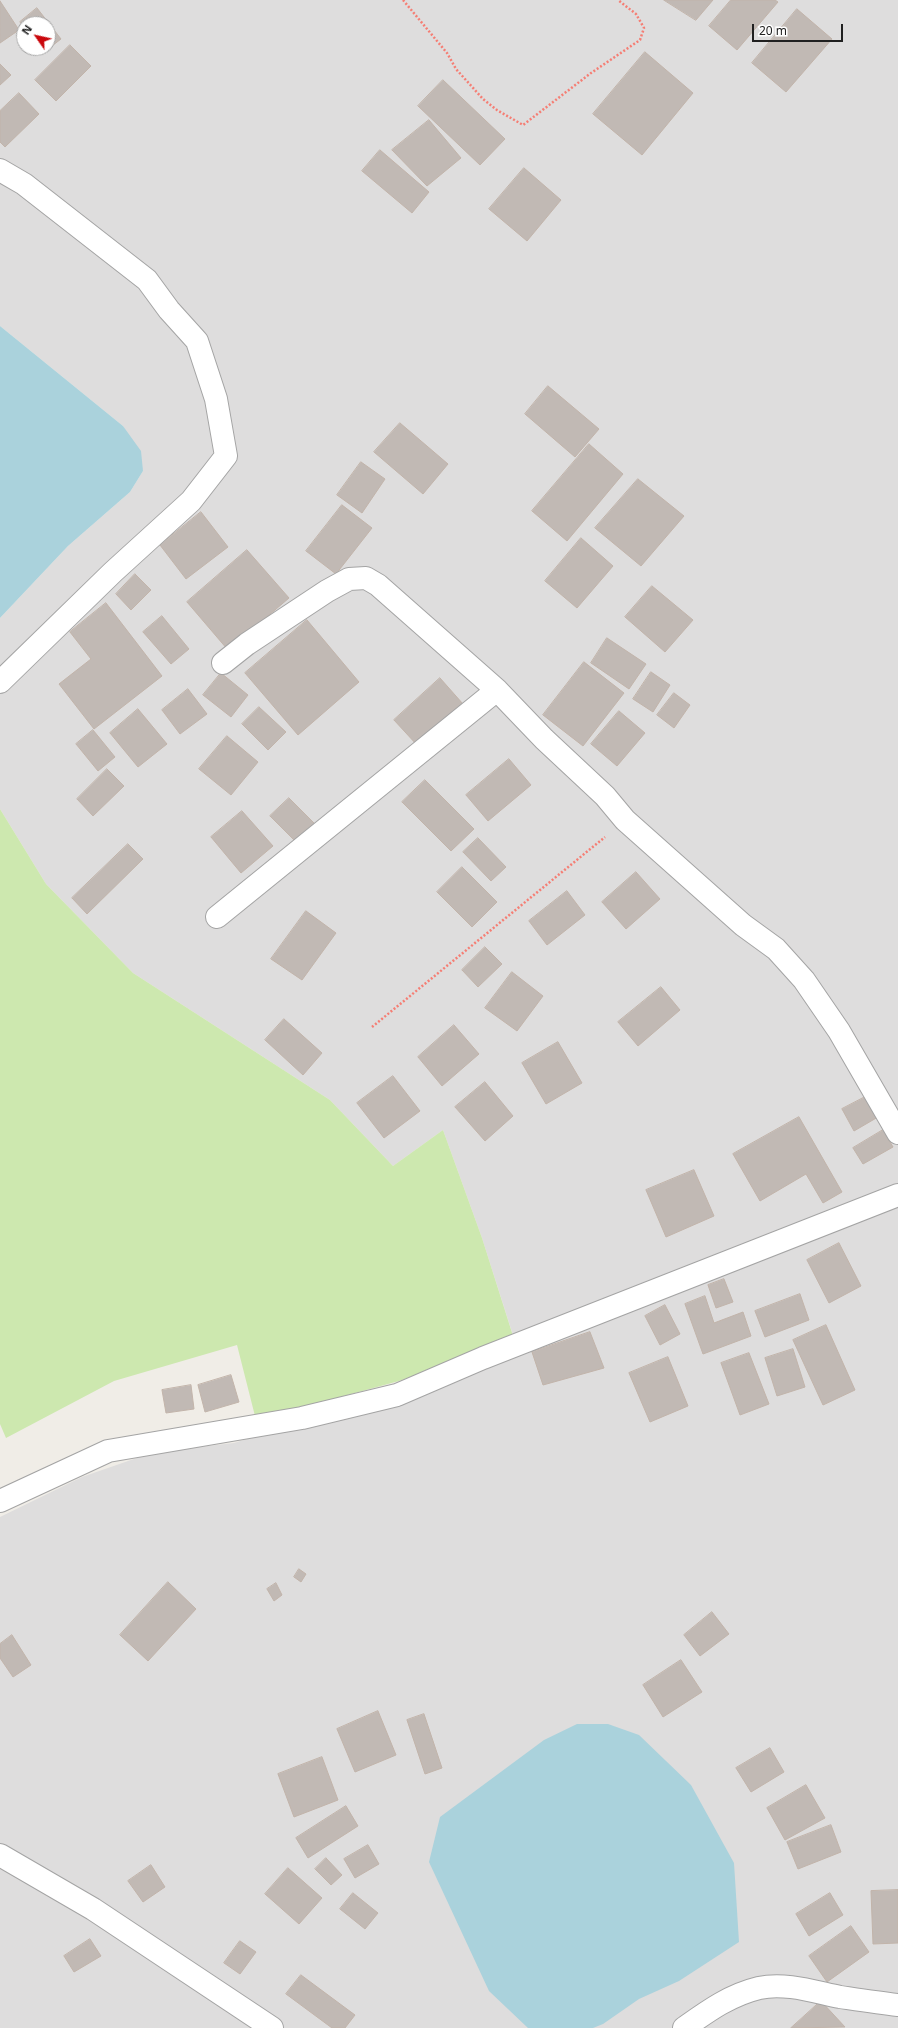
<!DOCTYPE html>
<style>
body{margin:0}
#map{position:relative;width:898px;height:2028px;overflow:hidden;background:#f0ede7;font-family:"Noto Sans",sans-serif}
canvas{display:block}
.north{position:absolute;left:16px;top:16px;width:40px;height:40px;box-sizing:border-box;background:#fff;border:1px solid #a6a6a6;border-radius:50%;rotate:304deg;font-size:11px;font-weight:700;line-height:16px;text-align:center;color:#202020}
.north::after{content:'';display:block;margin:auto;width:14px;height:18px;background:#ca070c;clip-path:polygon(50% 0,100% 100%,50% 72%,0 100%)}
.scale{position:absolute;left:752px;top:24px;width:91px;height:18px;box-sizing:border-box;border:2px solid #202020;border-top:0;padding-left:5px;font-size:12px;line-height:14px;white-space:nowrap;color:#202020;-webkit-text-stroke:3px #fff;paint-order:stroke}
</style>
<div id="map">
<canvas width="898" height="2028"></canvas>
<div class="north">N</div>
<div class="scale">20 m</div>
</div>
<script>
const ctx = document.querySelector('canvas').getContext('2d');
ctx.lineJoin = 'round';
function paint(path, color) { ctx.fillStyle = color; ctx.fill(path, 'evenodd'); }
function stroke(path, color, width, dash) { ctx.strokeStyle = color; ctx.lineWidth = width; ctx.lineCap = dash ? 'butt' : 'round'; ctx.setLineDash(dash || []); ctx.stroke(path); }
paint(new Path2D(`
 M0 0H898V2028H0V1517L82 1477 154 1452 234 1443 519 1354 482 1238 443 1130 393 1166 330 1100 133 973 46 884 0 809V618L68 546 130 492 143 471 123 426 0 326ZM24 24H48V48H24Z`), '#dedddd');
paint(new Path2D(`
 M0 809 46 884 133 973 330 1100 393 1166 443 1130 482 1238 514 1339 399 1381 256 1420 237 1345 114 1381 6 1438 0 1424Z`), '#cde8af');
paint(new Path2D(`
 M0 326 123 426 141 451 143 471 130 492 68 546 0 618Z
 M577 1724H608L639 1735 691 1785 734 1863 739 1942 679 1981 639 1999 603 2024 593 2028H528L489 1991 429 1862 440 1817 544 1740Z`), '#aad2dc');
const building = new Path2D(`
 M664 0H713L696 20Z
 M731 0H775L778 2 737 50 709 26Z
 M0 1 19 30 0 43Z
 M37 8 61 39 44 52 41 48H48V24H24V27L20 22Z
 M797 9 832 39 786 92 752 63Z
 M70 45 91 66 56 101 35 80Z
 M645 52 693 93 642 155 593 114Z
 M0 64 11 75 0 85Z
 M443 80 505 139 480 165 418 106Z
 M19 93 39 114 5 147 0 142V111Z
 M429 120 461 158 427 186 392 150Z
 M380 150 429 192 412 213 362 171Z
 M524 168 561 200 527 241 489 209Z
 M548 386 599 429 575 457 525 414Z
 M400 423 448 464 423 494 374 452Z
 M589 444 623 474 567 541 532 511Z
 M361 462 385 479 362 513 337 495Z
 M638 479 684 516 641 566 595 528Z
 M342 505 372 528 336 574 306 551Z
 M201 512 228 547 186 579 160 545Z
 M581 538 613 566 577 608 545 581Z
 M247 550 289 598 228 650 187 602Z
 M135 574 151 590 131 610 116 594Z
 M652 586 693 620 665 652 625 617Z
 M106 603 162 676 94 729 59 684 91 659 70 632Z
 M162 616 189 649 171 664 143 632Z
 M307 620 359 682 298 735 245 673Z
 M607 638 646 664 629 689 591 663Z
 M584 662 624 693 583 746 543 715Z
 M651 672 670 685 653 712 633 699Z
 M221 673 248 695 231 717 203 695Z
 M440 678 463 704 417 745 394 720Z
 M188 689 207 714 180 734 162 710Z
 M674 693 690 705 674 728 657 715Z
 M259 707 286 732 268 750 242 724Z
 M138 709 167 744 138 767 110 733Z
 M619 711 645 733 617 766 591 744Z
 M93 730 115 757 98 771 76 744Z
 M227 736 258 762 231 795 199 769Z
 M509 759 531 785 488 821 466 795Z
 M107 769 124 786 93 816 77 799Z
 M425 780 474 829 451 851 402 802Z
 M289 798 316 825 298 844 270 816Z
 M242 811 273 846 241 873 211 837Z
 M478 838 506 867 491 881 463 852Z
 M128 844 143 859 87 914 72 898Z
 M462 867 497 902 472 927 437 892Z
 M636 872 660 899 626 929 602 902Z
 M567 891 585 915 547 945 529 921Z
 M306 911 336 933 302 980 271 959Z
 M485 947 502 964 478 987 462 970Z
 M512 972 543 996 517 1031 485 1008Z
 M661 987 680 1010 638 1046 618 1022Z
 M284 1019 322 1053 303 1075 265 1040Z
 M454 1025 479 1054 442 1086 418 1057Z
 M558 1042 582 1083 546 1104 522 1063Z
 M393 1076 420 1111 384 1138 357 1103Z
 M485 1082 513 1116 485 1141 455 1107Z
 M867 1096 878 1117 854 1131 842 1109Z
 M799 1117 842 1192 823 1203 806 1174 760 1201 733 1154Z
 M883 1130 893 1147 863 1164 853 1148Z
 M694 1170 714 1216 666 1237 646 1190Z
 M839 1243 861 1286 829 1303 807 1260Z
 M724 1279 733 1302 716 1308 708 1285Z
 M800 1294 809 1320 765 1337 755 1311Z
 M705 1296 714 1323 743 1312 751 1336 703 1354 685 1304Z
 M665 1305 680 1334 660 1345 645 1316Z
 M826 1325 855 1390 823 1405 793 1340Z
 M590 1332 604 1368 543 1385 532 1352Z
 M793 1349 805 1387 777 1396 765 1358Z
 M749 1353 769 1404 740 1415 721 1363Z
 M668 1357 688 1406 650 1422 629 1373Z
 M231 1375 239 1402 205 1412 198 1385Z
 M191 1385 194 1409 166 1413 162 1390Z
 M299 1569 306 1574 301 1582 294 1577Z
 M168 1582 196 1609 148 1661 120 1635Z
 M276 1583 282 1595 274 1601 267 1589Z
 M712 1612 729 1634 700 1656 684 1635Z
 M12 1635 31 1665 13 1677 0 1658V1644Z
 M681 1660 702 1692 663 1717 643 1685Z
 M378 1711 396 1755 355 1772 337 1729Z
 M424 1714 442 1768 425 1774 407 1720Z
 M770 1748 784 1772 751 1792 736 1768Z
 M322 1757 338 1800 294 1817 278 1774Z
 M806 1785 825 1818 785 1840 767 1808Z
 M346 1806 358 1826 308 1858 296 1838Z
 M831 1825 841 1852 798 1869 787 1842Z
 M368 1845 379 1864 355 1878 344 1859Z
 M326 1858 342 1875 331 1885 315 1869Z
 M151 1865 165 1887 143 1902 128 1881Z
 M288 1868 322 1898 299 1924 265 1894Z
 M898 1890V1943L873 1944 871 1891Z
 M353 1893 378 1913 365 1929 340 1909Z
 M830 1893 843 1915 809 1936 796 1914Z
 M851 1926 869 1952 827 1982 809 1956Z
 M90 1939 101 1956 74 1972 64 1956Z
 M240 1941 256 1952 240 1974 224 1963Z
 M301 1975 355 2015 345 2028H332L286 1994Z
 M821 2001 845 2027 791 2028Z`);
paint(building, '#c1b9b4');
stroke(building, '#c2b4aa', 1);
const minor = new Path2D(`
 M0 170 24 184 147 280 169 310 197 341 216 399 226 456 191 501 113 572 0 682
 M223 663 247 644 327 591 349 579 366 578 378 585 497 690 544 739 605 796 625 820 743 925 776 949 804 980 839 1031 898 1133
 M217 917 497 690
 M0 1501 108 1451 302 1418 397 1395 483 1358 898 1195
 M0 1855 93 1909 272 2028
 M684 2028C708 2011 730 1995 759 1988 785 1982 815 1992 840 1997 860 2000 879 2003 898 2005`);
stroke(minor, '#a4a4a4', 24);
stroke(new Path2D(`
 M403 0 447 53 456 69 483 99 497 110 523 125 591 73 640 40 644 28 636 14 618 0
 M372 1027 605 837`), '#f57e74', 2.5, [2, 2]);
stroke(minor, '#fff', 22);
</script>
